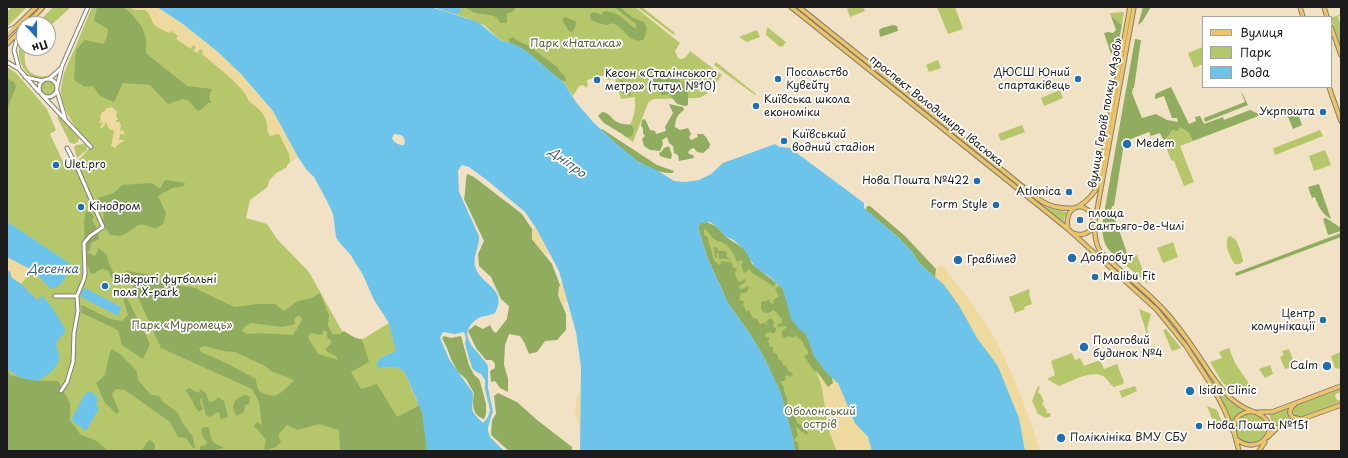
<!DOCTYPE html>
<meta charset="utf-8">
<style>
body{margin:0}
#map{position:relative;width:1348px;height:458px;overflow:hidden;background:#f1e2c5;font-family:"Playpen Sans",sans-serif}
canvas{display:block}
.frame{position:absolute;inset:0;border:8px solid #1c1c1c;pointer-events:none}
.legend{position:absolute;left:1202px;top:16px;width:130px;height:72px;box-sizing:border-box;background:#fff;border:1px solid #a4a4a4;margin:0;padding:5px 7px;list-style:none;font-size:12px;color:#1c1c1c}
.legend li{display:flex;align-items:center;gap:8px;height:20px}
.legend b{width:20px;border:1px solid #a4a4a4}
.north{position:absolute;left:16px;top:16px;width:40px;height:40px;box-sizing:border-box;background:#fff;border:1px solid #a4a4a4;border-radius:50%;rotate:159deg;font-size:11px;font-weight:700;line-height:16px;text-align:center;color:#1c1c1c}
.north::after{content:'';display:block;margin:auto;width:14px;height:18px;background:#1f6fb2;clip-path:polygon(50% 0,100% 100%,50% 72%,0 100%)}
</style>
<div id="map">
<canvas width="1348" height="458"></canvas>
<div class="frame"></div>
<ul class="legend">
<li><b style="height:5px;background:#ecc569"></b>Вулиця</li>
<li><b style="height:11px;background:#b5c76a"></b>Парк</li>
<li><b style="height:11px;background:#6dc4ea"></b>Вода</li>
</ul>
<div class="north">Пн</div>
</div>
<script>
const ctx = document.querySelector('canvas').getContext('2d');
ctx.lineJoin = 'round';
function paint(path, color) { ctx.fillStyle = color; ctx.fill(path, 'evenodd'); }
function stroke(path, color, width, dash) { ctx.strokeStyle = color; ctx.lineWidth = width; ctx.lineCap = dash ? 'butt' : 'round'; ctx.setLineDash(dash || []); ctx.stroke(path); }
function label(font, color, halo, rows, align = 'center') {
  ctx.font = font + ' "Playpen Sans",sans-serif'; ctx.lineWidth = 3.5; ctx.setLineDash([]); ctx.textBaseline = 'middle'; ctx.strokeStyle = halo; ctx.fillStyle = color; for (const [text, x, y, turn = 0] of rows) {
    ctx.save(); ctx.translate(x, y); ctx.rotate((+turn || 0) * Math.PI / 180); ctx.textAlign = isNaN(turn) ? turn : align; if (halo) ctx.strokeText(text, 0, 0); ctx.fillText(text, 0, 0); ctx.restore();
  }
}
paint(new Path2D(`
 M12 7H27L7 27V12Z
 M53 7H71L48 28V24H37Z
 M92 7H149L213 58 252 93 281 132 294 159 287 165V167L275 174 269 181 268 186 265 189 250 200 246 218 267 224 277 239 309 272 342 331 356 338 363 339 389 323 397 351 380 358 383 368 393 366 401 369 405 373 416 399 444 451H7V67L16 73 47 109 56 130 50 134 66 168C74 165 87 153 91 145 81 133 69 121 64 106 56 85 66 69 74 50 80 36 86 21 92 7Z
 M431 7 441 10 461 9 460 7H635L680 43 675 51 678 58C684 61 687 56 690 51L722 75C715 84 710 94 699 98L653 99 648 103 633 142 623 135C633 122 636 114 635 97L621 99 615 79 607 80 605 75 587 80 588 85 586 88 583 85 579 86 573 96 564 83 531 55 514 44 500 40 484 25 464 17Z
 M637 7H642L675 33 674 35Z
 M852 7H863L865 11 850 17 847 9Z
 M937 7H955L963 29 948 34Z
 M1124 12 1122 25 1111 16 1110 13Z
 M1341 14 1338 17 1341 26V47L1331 18Z
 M767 27 786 42 783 46 780 47 766 35Z
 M757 30 760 37 747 42 739 37Z
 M24 38V48H27L25 49C25 54 24 61 26 66 30 76 41 78 50 75 29 91 9 53 24 38Z
 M1203 47V64L1194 68 1188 53Z
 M938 60 941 68 929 72 926 65Z
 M716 62 756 94 755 95 714 65Z
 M40 89a8 8 0 1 1 16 0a8 8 0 1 1-16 0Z
 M1060 90 1063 98 1044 106 1041 98Z
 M59 116 79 138 78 142 74 144 70 143 57 117Z
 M1022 125 1025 132 1001 141 998 134Z
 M1180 127 1189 133 1193 141 1180 146 1194 182 1184 186 1174 161 1171 160 1164 141 1173 130Z
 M1320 130 1323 136 1275 155 1273 149 1274 148Z
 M84 144 87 147V150L77 158 74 147 76 145Z
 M1325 150 1331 165 1314 171 1309 156Z
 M1042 206 1055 210 1067 212 1064 218V222Z
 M701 223 780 286 838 383 872 451H795L793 438 765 359 708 259 699 230Z
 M1229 236C1238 237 1240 251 1243 259V261L1240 264H1235C1230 258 1223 242 1229 236Z
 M1173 242 1178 257 1163 263 1157 248Z
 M1137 255 1148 284 1122 262Z
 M1029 289 1030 293 1029 294 1032 304 1024 307 1025 309 1015 313 1009 297Z
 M1139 309 1151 314 1147 329 1149 334 1147 335Z
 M1166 329 1181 348 1172 351 1163 330Z
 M1229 348 1235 363 1250 385 1248 393 1238 396 1222 382 1210 362 1222 358 1219 352Z
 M1289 349 1294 362 1292 363 1291 367 1285 369 1280 357 1284 355 1282 351Z
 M1340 352 1341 369 1335 368 1331 356Z
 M1072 353 1075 360 1080 358 1084 366 1100 360 1104 369 1117 364 1124 382 1123 384 1114 387C1110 385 1108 379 1103 376 1090 370 1071 382 1059 386L1047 379 1055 375 1051 361Z
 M1270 365 1273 374 1265 378 1259 369Z
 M1038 386 1040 387 1038 392 1041 395 1044 402 1042 403 1047 411 1046 413H1050L1051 416 1046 418 1038 414 1032 401Z
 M1135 386 1137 391 1122 398 1119 391Z
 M1217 388 1228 399 1243 411 1238 415 1232 423Z
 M1341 389V392L1336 394 1335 396 1337 400H1341V402L1301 417 1298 418 1293 416 1291 412 1292 408 1294 406Z
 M1207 406 1217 410 1224 426 1216 428Z
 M1290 408 1292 418 1294 420 1274 427 1269 415Z
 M1236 429a15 15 0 1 1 30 0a15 15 0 1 1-30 0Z`), '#b5c76a');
paint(new Path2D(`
 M97 7H122L130 12 142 27 146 38V53L187 86 212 89 209 96 211 103H208L202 109 198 111 188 100 183 99 168 104 150 85 123 83 114 102 100 96 93 86 85 87 74 80 76 50 85 40 103 44 107 37 108 29 94 21Z
 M465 7H514L515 9 513 12 507 13V21L506 23H500C498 14 488 15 481 14 476 14 469 10 465 7Z
 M614 7H620L633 18 644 22 647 28 644 39C631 46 625 29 615 24 612 22 610 25 606 25 602 24 595 22 591 20L590 15 593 12 597 13 601 15H602L603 12C615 9 626 21 634 28H636V24Z
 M1143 7H1151L1142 22 1138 25Z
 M1111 16 1122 25 1117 50 1111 54 1104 33 1108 32 1113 33 1116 30Z
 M565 17 575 21 576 23 575 28 572 32 569 31 562 20Z
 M893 25 897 26 898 31 880 37 879 30 882 28Z
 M513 37 518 41 529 46 557 67 562 74 565 76 566 81 560 80 525 50 510 43 508 39Z
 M1135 39 1141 40 1134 88H1133L1132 93 1142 118 1156 114 1167 120 1178 122 1177 118H1172L1164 96 1155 99V95L1157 93 1171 87 1189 124 1196 121 1195 117 1200 116 1204 124 1223 117 1224 120 1250 110 1261 115 1193 141 1189 133 1180 127 1178 131 1173 130 1164 141 1160 133 1151 136 1149 132 1126 141 1124 143 1114 206H1112L1111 211 1113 218H1115L1128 256 1119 261C1106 247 1103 245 1102 225Z
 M658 77H661L664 80 672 77 678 79 684 85 688 91V105L685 106 677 104 669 94 662 95 659 91 656 90 651 88 650 83 653 79Z
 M7 79 14 82 16 87 7 109Z
 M621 80 628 83 629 92 631 94 630 96 619 91 617 85Z
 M1241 92 1242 93 1248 105 1205 122 1204 118 1245 102Z
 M669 104 683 107 684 110C678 114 675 119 675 127L680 130 688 128 691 134 689 137 691 140 698 137 697 134H703L706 137 710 144 709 148 703 153 697 152 694 148 691 149 688 152 689 154 693 155 694 158 679 161 678 155 674 153 673 146 669 143 667 137 662 140 663 144 660 151 650 150 644 146 642 139 645 136 643 133V128L641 126 642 120 645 119 650 130 655 131 656 134 666 131 665 127 673 113Z
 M1296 108 1302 125 1293 129 1286 112Z
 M602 112C610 113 611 119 617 122 621 124 626 124 631 125L634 129 632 136 627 137 604 123 598 116Z
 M602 129 657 165 674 171 673 173C647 175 619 147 601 130Z
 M669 146 672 155 671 159 666 158 660 156 659 153 662 151 664 148Z
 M467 174 474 177 522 214 532 229V239L552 264 560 285 558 295 566 314V330L557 340 545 341 537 352 529 354 524 342 520 336 509 334 505 345 504 365 508 379V392L500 388 495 381 491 382 490 371 495 368V364L492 360H486L476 348 468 331 475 325 483 329 490 325 493 331 496 333 507 319 509 306 501 299 491 277 479 266 478 254 484 241 464 199C466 190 465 183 467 174Z
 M165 180 185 183 184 186 172 188 158 196 166 213 163 224 155 229C135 218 136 232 120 236 117 236 113 235 110 235L103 223 104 211 96 206 97 199 101 197 114 193 122 185 152 183 160 189Z
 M1319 184 1331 219C1322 214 1318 206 1315 197L1312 198 1308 187Z
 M867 206H870L905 236 936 269V271L1000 363 1018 412 1001 374 944 285 920 264 912 252 898 237 867 211 866 209Z
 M86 211 91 213 94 217 92 220 96 227 99 239 91 243 90 250 85 254 84 222Z
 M1326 218 1341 228V231L1328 235 1323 219Z
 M706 222 716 226 726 237 743 248 748 253 752 264 776 283 774 286H772C765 279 755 277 749 269L746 272 744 273 741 265 743 263 742 260 737 262C734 254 730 245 721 242 718 241 716 241 713 238 709 235 709 231 704 229V235L707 236 714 260 719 265 721 264 720 262 723 261 732 263 733 267 737 269 735 273 737 280 740 282 745 279 746 282 739 286 740 289 745 288 747 285 749 288 746 293H741L739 300 744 301 743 306H744L746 311 749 310 752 317 757 319 760 324 765 323 769 327 766 322 770 318 774 322 773 327 776 328V331L773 334 770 332 765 334V336L770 338 768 341 770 347H773V352L777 354 779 360 782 361 783 365 786 366 788 371 791 372 793 375 790 377 787 375 785 376 786 380 780 382 784 387C783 393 789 398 787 405L795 417 797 423 801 425 808 433 807 435 801 431 797 427 796 428 798 435 794 439 796 442H798L799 451H795L793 438 781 393 765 359 750 334 728 303 708 259 698 227 701 223Z
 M1341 233V237L1236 276 1235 273Z
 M714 247H716L719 251H726L727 254 726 256 730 259V261L729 259H719V254L717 253 716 254 717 256V259L715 257Z
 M99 248 107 255C108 265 114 270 115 280L110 276 109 271 103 269 97 271 95 274 90 273C89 267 86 263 85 257L88 253 95 256Z
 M126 271 152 275 163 283 195 288 234 307 258 304H275L284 311 298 301 312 298 320 293 329 315 328 325 332 334H340L344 331 355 338 362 340 369 362 351 372 361 389 377 384 397 417 420 405 422 412 427 451H340L339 430 319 424 298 430 287 425 278 435 281 442 276 447 267 450 264 449 266 440 258 430 254 427 256 422 262 425 259 402 252 389 161 348ZM298 315 302 318 301 322 293 335C278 335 262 332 247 334L242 331 244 327 251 323 282 327 295 324 294 319ZM324 330 327 332V337L332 342 326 349V351L336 356 338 360 318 354C315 347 310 343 308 336L311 333 322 335ZM204 346 223 351 235 352 265 366 271 371 294 380 282 392 274 396C262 393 257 394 256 379L226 363 201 352 199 348Z
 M780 286 783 289 794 323 806 334 814 356 826 372 832 378 833 383 828 387C825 382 820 375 817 371H814L804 356 808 354V351L804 346 803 342 796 336 792 338 789 336 785 338 783 337 781 332 787 327 785 326 778 327V324L782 323V319L774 310 768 313 763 312 761 309V302L765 301H767L769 299 770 303 774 304 773 301 776 298 779 297 775 288Z
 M120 288H122L150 344 143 359 122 345 118 330 82 313 81 305H82L110 319 122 321 128 315Z
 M444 336 451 338 461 336 469 365 474 375 479 379 481 385 486 404V414L484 419C472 415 472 404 474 393L466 379 458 372 451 359 447 348 442 338Z
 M112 349 120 354 137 371 138 380 151 395 159 396 163 402 177 412 183 424 193 437 195 448H193L186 438 178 437 170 422 125 390 116 389 112 394 119 411 117 414 105 403 96 383 105 375 110 352Z
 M7 369 10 375C29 380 39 381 58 381L70 403V420L72 423 81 435 97 441 108 451H7Z
 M189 388 199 393 200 389 206 393 209 402 215 401 218 397 224 401 228 417 220 419V414L217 412 210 417 206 415 201 397 200 402 203 409 199 412C192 404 193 398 185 391Z
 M498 393 517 402 537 420 572 447V451H509L491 435 492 420 496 414 494 396Z
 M246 395 250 397 249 404 245 405 244 412 236 416 233 407C235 399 238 397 246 395Z
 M206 427H209C211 443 211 441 224 448L213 450 212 451H200V446L206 445 207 442C204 439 200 433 202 428Z
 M151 440 155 445V451H141L148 441Z`), '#90ac5e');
paint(new Path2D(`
 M129 7H157L183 24 218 52 241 74 273 111 298 157 290 162 289 154 279 134 270 136C266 131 268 125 266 120 261 108 256 108 248 100 246 88 212 63 202 54L203 51 200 49 198 53 193 51 196 47 193 45 191 49 176 39 178 36 171 31 169 33C164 30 157 28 154 24 150 19 151 14 145 10H135Z
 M112 107 117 112 116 116 118 120H116V122H119L121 125 120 131 123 130 125 134H120L119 140H125L116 146V148L111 146 114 132 113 130 109 129 106 122 102 129 100 127 103 123 98 122 101 120V119L100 118 102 112 106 111 105 109Z
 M536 228 549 252 546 256 532 239V229Z
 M7 257 32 270 21 284 12 278 10 272 7 270Z
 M941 264C955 282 970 300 982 318 1007 354 1027 409 1040 451H1025L1019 418 999 369 977 338 959 306 944 285 935 277 936 269Z
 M562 282 568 302H565L562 305C559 297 556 289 562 282Z
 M816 371 828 387 833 383 832 378 838 383 842 390 855 423 868 437 872 451H837L830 434 821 384Z
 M578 393H580V430H579L578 420 575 414 576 411 575 408 577 401 575 399H577Z`), '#eeda9e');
paint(new Path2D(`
 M157 7H431L478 22 500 40 514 44 525 50 564 83 576 102 593 122 617 144 640 163 655 169 674 181 685 182 699 180 711 174 723 163 775 144 779 147 790 148 864 203V208L898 237 912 252 920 264 944 285 959 306 977 338 997 365 1001 374 1019 418 1025 451H872L868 437 855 423 838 383 826 372 814 356 806 334 799 329 791 319 783 289 770 277 755 267 743 248 732 239 726 237 716 226 710 222 701 223 698 227 708 259 728 303 750 334 765 359 781 393 793 438 795 451H580L581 367 576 332 559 271 536 228 525 212 488 181 469 167 462 165 458 170 459 192 479 236C480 247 471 258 476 269 483 286 508 289 495 313 490 316 483 315 477 319 453 337 480 351 488 366V388L493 411 488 427V431L490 437 504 451H427L422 412 405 373C396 364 390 367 379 368L377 366V363L380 358 396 351 389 323 374 300 363 275 350 254 339 242 336 237 333 214 327 201 314 177 306 169 298 157 273 111 241 74 218 52 183 24ZM394 134C401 134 407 137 404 145 400 146 393 142 392 138ZM443 332 455 334 464 332 466 338 465 344 472 368 475 371 481 374 485 380V389L490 410 488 417 483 423C468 408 473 412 473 393L449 359 440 338Z
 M433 7H460L461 10 459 13 456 14Z
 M7 222 11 224 69 263 70 266C67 275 62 287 51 289L32 270 7 257Z
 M7 270 10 272 12 278 21 284 37 300 42 296C52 305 58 317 65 329V332C63 336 58 338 57 342 55 347 58 350 59 354 61 367 47 375 38 381L21 378 7 369Z
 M85 288 121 307 118 316 81 297 82 291Z
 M88 392H92L98 398 96 404 99 408 86 431 71 420 85 394Z`), '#6dc4ea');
const minor = new Path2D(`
 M7 31 13 28
 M19 32 14 50 19 69
 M7 62 19 69 39 92
 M25 77 43 81
 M39 88a9 9 0 1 1 18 0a9 9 0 1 1-18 0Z
 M49 79 57 72 60 69
 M57 87 62 66 88 7
 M57 91 65 118
 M42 95 91 147
 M55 296H77
 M61 391 67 382 73 362 74 333 78 311 77 296 84 279 85 273 84 243 90 236 103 227 77 167 67 148`);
const major = new Path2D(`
 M791 7 1068 229 1157 310 1186 346 1212 386 1224 409 1234 433
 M799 7 1037 198C1049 207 1060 209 1075 208
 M1300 7 1303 17
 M1324 7 1327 17
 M27 24 43 7
 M1331 27 1341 55
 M7 35 36 7
 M7 44 24 27
 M1329 87 1341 121
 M1078 207C1087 201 1094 195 1098 185L1130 7
 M1095 221 1134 7
 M1068 229C1064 214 1075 199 1089 211 1098 219 1091 238 1100 251 1105 257 1112 262 1118 268 1133 281 1149 294 1163 309 1175 322 1186 337 1196 352 1212 375 1225 402 1254 412
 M1073 233C1082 237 1088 233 1094 227
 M1295 404C1290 408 1288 412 1292 417L1300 419
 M1259 412H1272L1341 386
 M1268 437 1277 428 1341 405
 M1236 439C1260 458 1283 426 1259 414 1255 411 1249 411 1244 413 1227 420 1236 438 1239 451
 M1259 451 1265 442`);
stroke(minor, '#867f70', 5);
stroke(major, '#867f70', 5.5);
stroke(minor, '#fff', 3);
stroke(major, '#ecc569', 3.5);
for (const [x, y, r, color] of [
 [778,79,4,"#1f6fb2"],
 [1078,79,4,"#1f6fb2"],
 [597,80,4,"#1f6fb2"],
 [756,106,4,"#1f6fb2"],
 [1323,112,4,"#1f6fb2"],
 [784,141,4,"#1f6fb2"],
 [1127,144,5,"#1f6fb2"],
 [56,165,4,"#1f6fb2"],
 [977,181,4,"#1f6fb2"],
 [1069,192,4,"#1f6fb2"],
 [996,205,4,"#1f6fb2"],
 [81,207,4,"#1f6fb2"],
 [1080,220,4,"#1f6fb2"],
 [1072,258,5,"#1f6fb2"],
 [958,260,5,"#1f6fb2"],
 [1095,277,4,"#1f6fb2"],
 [105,286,4,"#1f6fb2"],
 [1323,320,4,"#1f6fb2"],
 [1084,347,5,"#1f6fb2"],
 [1327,366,5,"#1f6fb2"],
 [1190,391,5,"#1f6fb2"],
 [1199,426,4,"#1f6fb2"],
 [1061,438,5,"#1f6fb2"]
]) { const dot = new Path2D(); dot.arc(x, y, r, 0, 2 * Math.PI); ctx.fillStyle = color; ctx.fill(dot); stroke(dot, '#fff', 1.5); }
label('11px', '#59603b', '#fff', [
 ["Парк «Наталка»",576,44],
 ["Парк «Муромець»",182,326],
 ["Оболонський",820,412],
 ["острів",820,425]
]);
label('11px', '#1c1c1c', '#fff', [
 ["Посольство",786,73],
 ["Кувейту",786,86],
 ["ДЮСШ Юний",1070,73,"right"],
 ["спартаківець",1070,86,"right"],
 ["Кесон «Сталінського",605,74],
 ["метро» (титул №10)",605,87],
 ["Київська школа",764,100],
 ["економіки",764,113],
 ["Укрпошта",1315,112,"right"],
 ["Київський",792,135],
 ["водний стадіон",792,148],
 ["Medem",1136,144],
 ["Ulet.pro",64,165],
 ["Нова Пошта №422",969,181,"right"],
 ["Atlonica",1061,192,"right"],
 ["Form Style",988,205,"right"],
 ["Кінодром",89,207],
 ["площа",1088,214],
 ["Сантьяго-де-Чилі",1088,227],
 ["Добробут",1081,258],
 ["Гравімед",967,260],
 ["Malibu Fit",1103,277],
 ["Відкриті футбольні",113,280],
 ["поля X-park",113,293],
 ["Центр",1315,314,"right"],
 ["комунікації",1315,327,"right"],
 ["Пологовий",1093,341],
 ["будинок №4",1093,354],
 ["Calm",1318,366,"right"],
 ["Isida Clinic",1199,391],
 ["Нова Пошта №151",1207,426],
 ["Поліклініка ВМУ СБУ",1070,438]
], 'left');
label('11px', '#1c1c1c', '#fff', [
 ["проспект Володимира Івасюка",936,111,39],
 ["вулиця Героїв полку «Азов»",1106,113,-80]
]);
label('italic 12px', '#3c5f6e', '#fff', [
 ["Дніпро",567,163,36],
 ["Десенка",53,270]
]);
</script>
